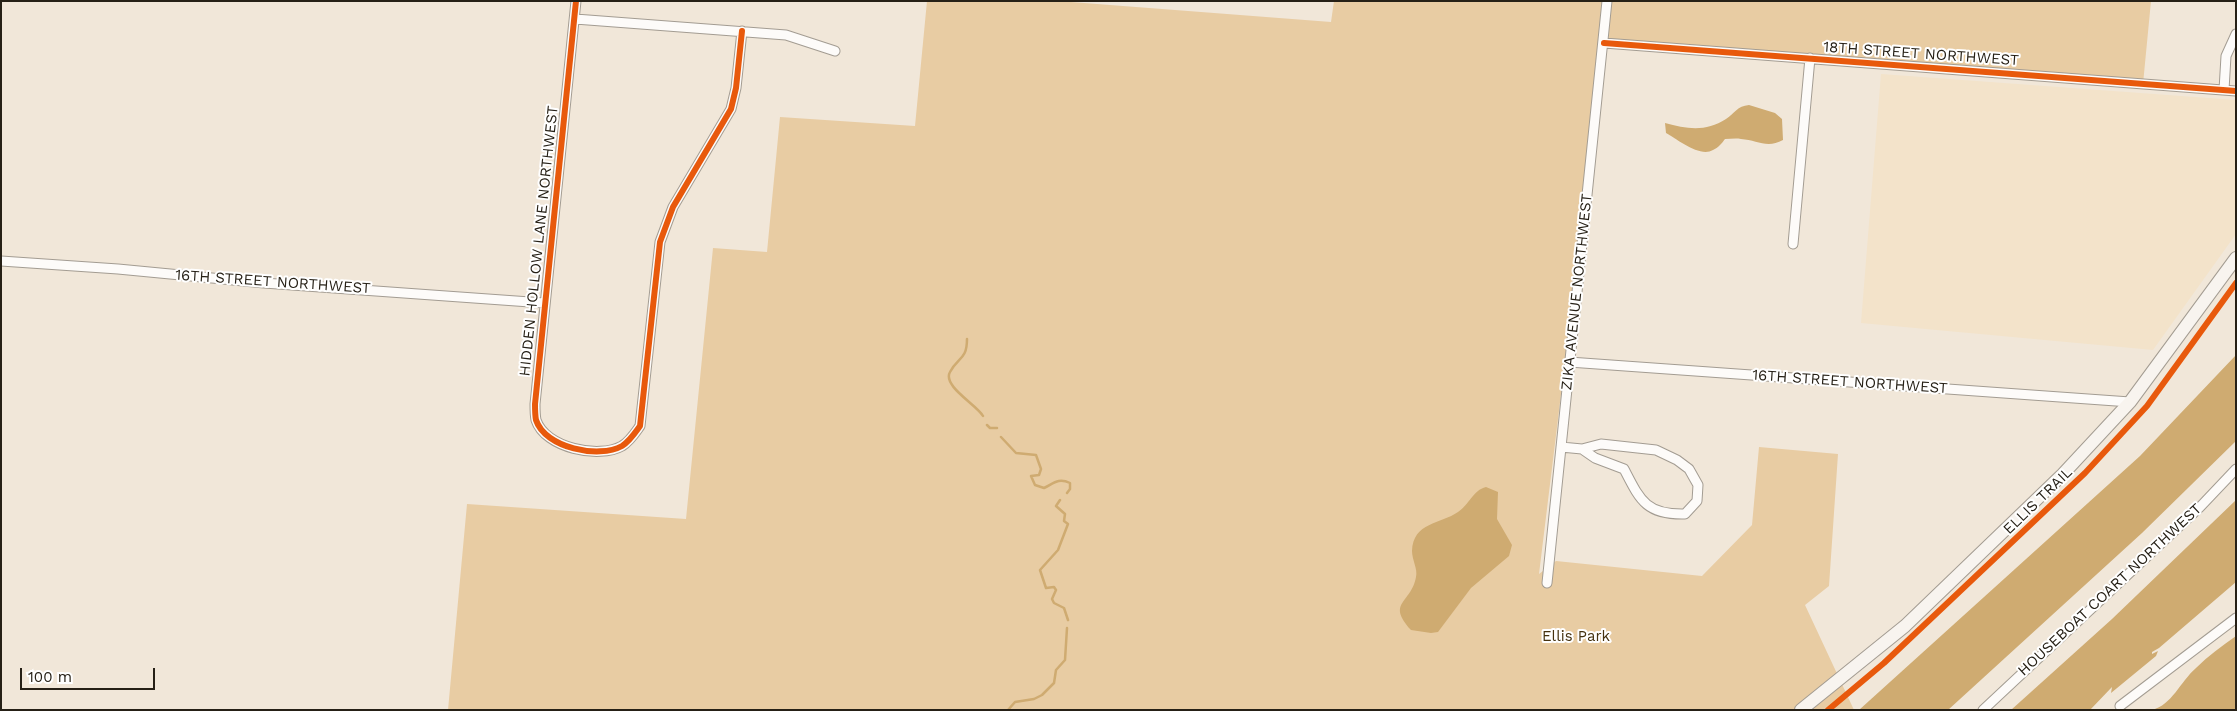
<!DOCTYPE html>
<style>
body{margin:0}
#map{position:relative;width:2237px;height:711px;overflow:hidden;background:#f1e7d9;font-family:"Work Sans",sans-serif}
canvas{display:block}
.frame{position:absolute;inset:0;border:2px solid #262016;pointer-events:none}
.scale{position:absolute;left:20px;top:668px;width:135px;height:22px;box-sizing:border-box;border:2px solid #262016;border-top:0;padding-left:6px;font-size:15px;line-height:18px;white-space:nowrap;color:#262016;-webkit-text-stroke:4px #fff;paint-order:stroke}
</style>
<div id="map">
<canvas width="2237" height="711"></canvas>
<div class="frame"></div>
<div class="scale">100 m</div>
</div>
<script>
const ctx = document.querySelector('canvas').getContext('2d');
ctx.lineJoin = 'round';
function paint(path, color) { ctx.fillStyle = color; ctx.fill(path, 'evenodd'); }
function stroke(path, color, width, dash) { ctx.strokeStyle = color; ctx.lineWidth = width; ctx.lineCap = dash ? 'butt' : 'round'; ctx.setLineDash(dash || []); ctx.stroke(path); }
function label(font, color, halo, rows, align = 'center') {
  ctx.font = font + ' "Work Sans",sans-serif'; ctx.lineWidth = 4; ctx.setLineDash([]); ctx.textBaseline = 'middle'; ctx.strokeStyle = halo; ctx.fillStyle = color; for (const [text, x, y, turn = 0] of rows) {
    ctx.save(); ctx.translate(x, y); ctx.rotate((+turn || 0) * Math.PI / 180); ctx.textAlign = isNaN(turn) ? turn : align; if (halo) ctx.strokeText(text, 0, 0); ctx.fillText(text, 0, 0); ctx.restore();
  }
}
paint(new Path2D(`
 M1881 74 2236 100V234L2153 350 1861 323Z`), '#f3e3ca');
paint(new Path2D(`
 M927 1H1058L1331 22 1334 1H2151L2143 84 1604 43 1539 574 1556 561 1702 576 1752 525 1759 447 1838 454 1829 586 1805 605 1854 710H448L467 504 686 519 713 248 767 252 780 117 915 126Z`), '#e8cca3');
paint(new Path2D(`
 M1749 105 1775 113 1782 119 1783 140C1767 149 1757 140 1741 139 1736 138 1730 139 1725 139 1722 143 1718 148 1713 150 1700 158 1677 139 1666 133L1665 123C1687 129 1706 132 1726 119 1735 113 1737 106 1749 105Z
 M2236 355V441L2142 533 1948 710H1859L2140 456Z
 M1486 487 1498 492 1497 519 1512 545 1509 556 1471 588 1438 632 1431 633 1411 630C1386 602 1411 604 1416 577 1418 569 1412 560 1412 551 1413 522 1441 524 1458 512 1469 505 1473 490 1486 487Z
 M2236 500V582L2159 648 2152 652V654L2158 651 2156 656 2111 693 2112 687 2090 710H2011L2112 619Z
 M2236 636V710H2152C2172 705 2180 682 2196 668 2208 656 2222 646 2236 636Z`), '#cfab71');
stroke(new Path2D(`
 M967 339C967 360 958 357 950 372 942 386 977 405 983 416
 M987 425 990 428H997
 M1001 437 1016 453 1036 455 1041 469 1039 475 1031 476 1035 485 1044 488C1053 484 1058 477 1070 483V489L1067 493
 M1060 500 1056 506 1065 514 1064 521 1068 524 1058 550 1040 570 1046 588 1054 587 1056 590 1052 599 1054 603 1064 608 1068 620
 M1008 710 1015 702 1034 699 1042 695 1054 683 1056 670 1065 660 1067 628`), '#cfab71', 2.5);
const street = new Path2D(`
 M576 1 535 404C535 409 535 415 536 420 545 448 599 459 622 446 630 441 635 433 640 426L660 242 673 207 731 109 736 88 742 31
 M575 19 786 35 835 51
 M1604 43 2236 91
 M2224 90 2226 56 2236 34
 M1793 244 1810 58
 M1 261 118 269 264 283 544 303
 M1569 362 2130 402
 M1561 447 1582 449 1601 444 1656 450 1677 460 1689 469 1698 485 1697 501 1685 514C1646 515 1640 500 1624 469L1595 458 1582 449
 M1547 583 1607 1
 M2120 706 2236 618
 M1983 710 2200 507 2236 469`);
const secondary = new Path2D(`
 M1801 710 1905 626 2063 474 2130 402 2236 258`);
stroke(street, '#a39c92', 11);
stroke(secondary, '#a39c92', 14);
stroke(street, '#fdfbf9', 9);
stroke(secondary, '#f8f4ef', 12);
stroke(new Path2D(`
 M576 1 535 404C535 409 535 415 536 420 545 448 599 459 622 446 630 441 635 433 640 426L660 242 673 207 731 109 736 88 742 31
 M1604 43 2236 91
 M1828 710 1884 663 2085 473 2147 406 2236 283`), '#e8590c', 6);
label('15px', '#262016', '#fff', [
 ["18TH STREET NORTHWEST",1921,54,4],
 ["HIDDEN HOLLOW LANE NORTHWEST",539,241,-84],
 ["16TH STREET NORTHWEST",273,282,4],
 ["ZIKA AVENUE NORTHWEST",1577,292,-84],
 ["16TH STREET NORTHWEST",1850,382,4],
 ["ELLIS TRAIL",2038,501,-44],
 ["HOUSEBOAT COART NORTHWEST",2110,590,-43]
]);
label('15px', '#45310f', '#fff', [
 ["Ellis Park",1576,637]
]);
</script>
